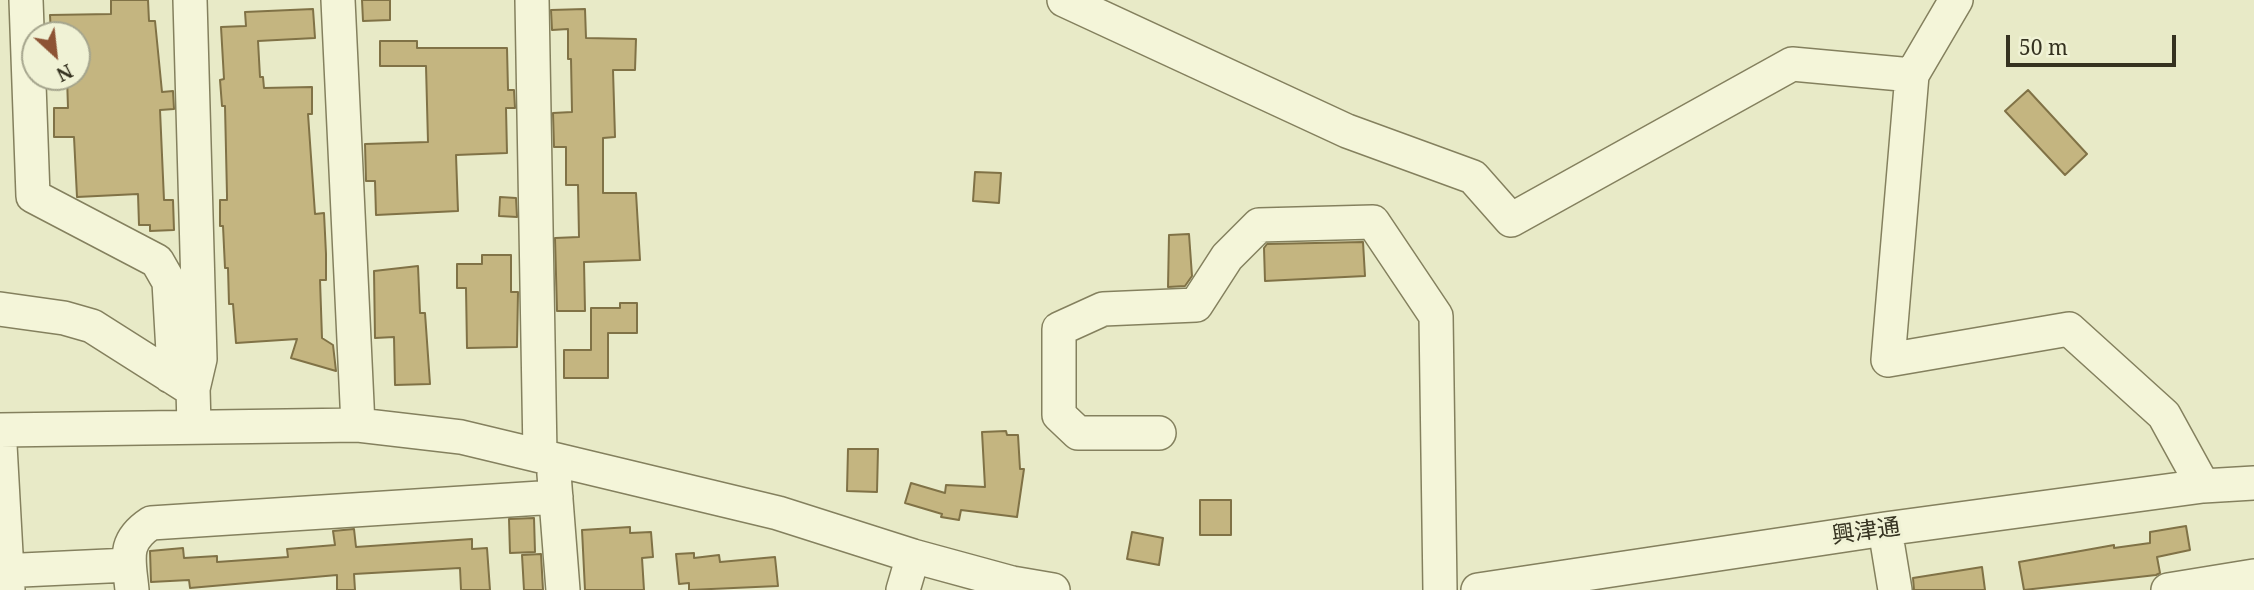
<!DOCTYPE html>
<meta charset="utf-8">
<style>
body{margin:0}
#map{position:relative;width:2254px;height:590px;overflow:hidden;background:#e8eac7;font-family:"Noto Serif",serif}
canvas{display:block}
.north{position:absolute;left:21px;top:21px;width:70px;height:70px;box-sizing:border-box;background:#f0f2d5;border:2px solid #a5a58d;border-radius:50%;rotate:153deg;font-size:19px;font-weight:700;line-height:28px;text-align:center;color:#353220}
.north::after{content:'';display:block;margin:auto;width:24px;height:32px;background:#8d5334;clip-path:polygon(50% 0,100% 100%,50% 72%,0 100%)}
.scale{position:absolute;left:2006px;top:35px;width:170px;height:32px;box-sizing:border-box;border:4px solid #353220;border-top:0;padding-left:9px;font-size:21px;line-height:24px;white-space:nowrap;color:#353220;-webkit-text-stroke:5px #f0f2d5;paint-order:stroke}
</style>
<div id="map">
<canvas width="2254" height="590"></canvas>
<div class="north">N</div>
<div class="scale">50 m</div>
</div>
<script>
const ctx = document.querySelector('canvas').getContext('2d');
ctx.lineJoin = 'round';
function paint(path, color) { ctx.fillStyle = color; ctx.fill(path, 'evenodd'); }
function stroke(path, color, width, dash) { ctx.strokeStyle = color; ctx.lineWidth = width; ctx.lineCap = dash ? 'butt' : 'round'; ctx.setLineDash(dash || []); ctx.stroke(path); }
function label(font, color, halo, rows, align = 'center') {
  ctx.font = font + ' "Noto Serif","Noto Sans JP",serif'; ctx.lineWidth = 6; ctx.setLineDash([]); ctx.textBaseline = 'middle'; ctx.strokeStyle = halo; ctx.fillStyle = color; for (const [text, x, y, turn = 0] of rows) {
    ctx.save(); ctx.translate(x, y); ctx.rotate((+turn || 0) * Math.PI / 180); ctx.textAlign = isNaN(turn) ? turn : align; if (halo) ctx.strokeText(text, 0, 0); ctx.fillText(text, 0, 0); ctx.restore();
  }
}
const building = new Path2D(`
 M111 0H148L149 21H155L162 92 173 91 174 109 160 110 164 200H173L174 230 150 231V225H139L138 194 77 197 74 137H54V108H68L67 77H77V35H51L50 15 111 14Z
 M362 0H390V20L363 21Z
 M313 9 315 38 258 41 260 77H263L264 88 312 87V114H308L315 214 324 213 326 254V280H320L322 338 333 345 336 371 291 358 297 339 236 343 233 304H229L228 268H225L223 226H220V200H227V195L225 106H222L220 80 224 79 221 27 246 26 245 12Z
 M585 9 586 38 636 39 635 70H613L615 137 603 138V193H636L640 260 584 262 585 311H557L555 238 579 237 578 185H566V147H554L553 113 572 112 571 59H568V29L552 30 551 10Z
 M380 41H417V48H507L508 90H514L515 108H506L507 153 456 155 458 211 376 215 375 181H366L365 144 428 142 426 66H380Z
 M2028 90 2087 154 2065 175 2005 111Z
 M975 172 1001 173 999 203 973 201Z
 M500 197 516 198 517 217 499 216Z
 M1189 234 1192 276 1185 286 1168 287 1169 235Z
 M1363 242 1365 276 1265 281 1264 248 1267 244Z
 M482 255H511V292H518L517 347 467 348 466 288H457V264H482Z
 M418 266 420 313H425L430 384 395 385 394 337 375 338 374 271Z
 M620 303H637V333H608V378H564V350H591V308H620Z
 M1006 431 1007 435H1018L1020 469H1024L1017 517 961 510 959 520 941 517 942 514 905 503 911 483 945 493 946 485 985 487 982 432Z
 M848 449H878L877 492 847 491Z
 M1200 500H1231V535H1200Z
 M534 518 535 552 510 553 509 519Z
 M2186 526 2190 550 2157 557 2160 573 2156 575 2024 590 2019 562 2114 545V548L2150 543V532Z
 M630 527V533L651 532 653 557 642 558 644 590H585L582 530Z
 M354 529 356 547 472 539V549L487 548 490 590H461L460 568 354 574 355 590H337V575L190 588 189 580 151 582 150 551 183 548 184 558 217 556V562L288 557 287 549 335 545 333 531Z
 M1132 532 1163 538 1159 565 1127 559Z
 M694 553V558L719 555 720 562 775 557 778 586 689 590V583L679 584 676 554Z
 M541 554 543 590H524L522 555Z
 M1982 567 1985 590H1914L1913 578Z`);
paint(building, '#c4b580');
stroke(building, '#807246', 2);
const minor = new Path2D(`
 M26 0 33 196 157 261 169 282 173 352 170 376
 M190 0 200 359 193 389 194 426
 M338 0 358 425
 M532 0 540 454
 M1064 0 1347 131 1473 177 1511 220 1792 64 1912 75 1888 360 2069 329 2164 415 2203 486
 M1912 75 1956 0
 M0 309 64 318 92 326 185 385
 M0 430 358 425 461 437 778 513 913 556 1012 583 1053 590
 M1159 433H1078L1059 415V329L1103 309 1196 305 1227 257 1259 225 1373 222 1436 316 1440 590
 M0 445 8 590
 M554 474 563 590
 M1885 529 1895 590
 M0 571 129 565
 M132 590C129 559 122 542 151 523L556 497
 M903 590 913 556
 M1478 590 1885 529 2203 486 2254 483
 M2168 590 2254 576`);
stroke(minor, '#84805e', 36);
stroke(minor, '#f4f5d9', 33);
label('23px', '#353220', '#f0f2d5', [
 ["興津通",1866,532,-8]
]);
</script>
